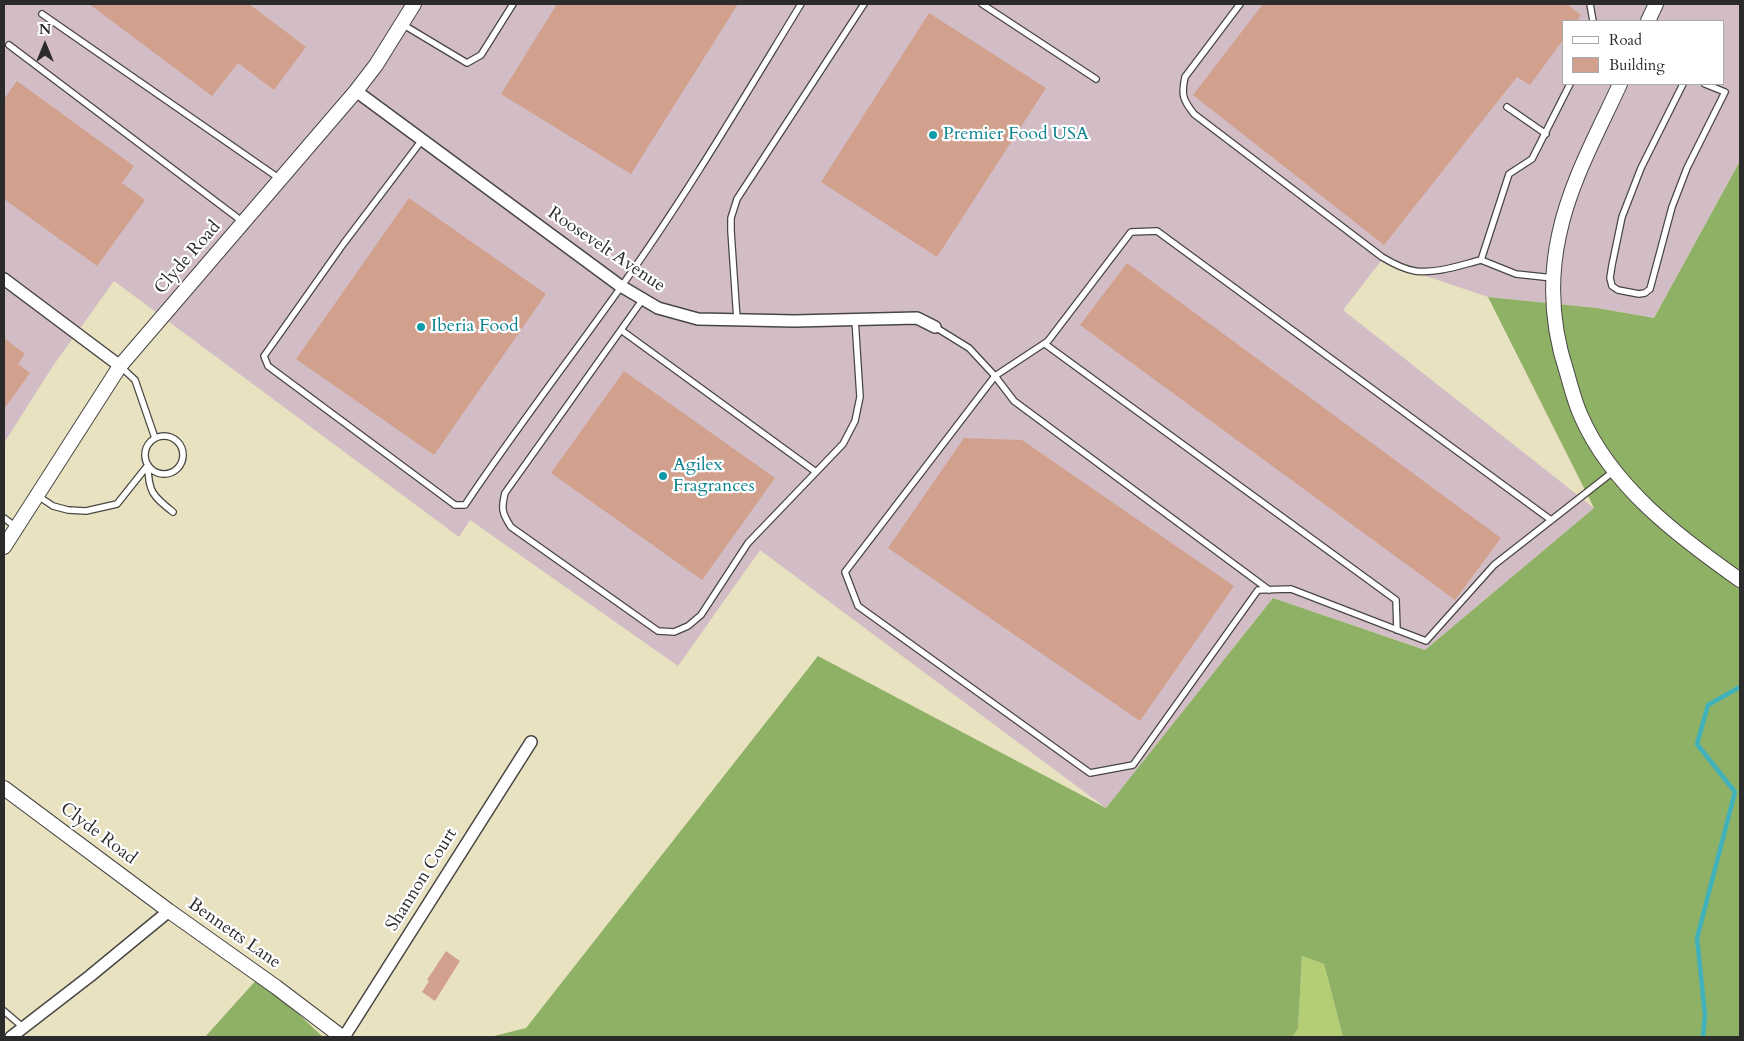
<!DOCTYPE html>
<style>
body{margin:0}
#map{position:relative;width:1744px;height:1041px;overflow:hidden;background:#e9e2c1;font-family:Cardo,serif}
canvas{display:block}
.frame{position:absolute;inset:0;border:5px solid #2b2b2b;pointer-events:none}
.legend{position:absolute;left:1562px;top:20px;width:162px;height:65px;box-sizing:border-box;background:#fff;border:1px solid #aaa;margin:0;padding:6px 9px;list-style:none;font-size:15px;color:#2b2b2b}
.legend li{display:flex;align-items:center;gap:10px;height:25px}
.legend b{width:25px;border:1px solid #aaa}
.north{position:absolute;left:20px;top:20px;width:50px;height:50px;-webkit-text-stroke:4px #fff;paint-order:stroke;rotate:0deg;font-size:14px;font-weight:700;line-height:20px;text-align:center;color:#2b2b2b}
.north::after{content:'';display:block;margin:auto;width:18px;height:22px;background:#2b2b2b;clip-path:polygon(50% 0,100% 100%,50% 72%,0 100%)}
</style>
<div id="map">
<canvas width="1744" height="1041"></canvas>
<div class="frame"></div>
<ul class="legend">
<li><b style="height:6px;background:#fff"></b>Road</li>
<li><b style="height:14px;background:#d2a18d"></b>Building</li>
</ul>
<div class="north">N</div>
</div>
<script>
const ctx = document.querySelector('canvas').getContext('2d');
ctx.lineJoin = 'round';
function paint(path, color) { ctx.fillStyle = color; ctx.fill(path, 'evenodd'); }
function stroke(path, color, width, dash) { ctx.strokeStyle = color; ctx.lineWidth = width; ctx.lineCap = dash ? 'butt' : 'round'; ctx.setLineDash(dash || []); ctx.stroke(path); }
function label(font, color, halo, rows, align = 'center') {
  ctx.font = font + ' Cardo,serif'; ctx.lineWidth = 4.5; ctx.setLineDash([]); ctx.textBaseline = 'middle'; ctx.strokeStyle = halo; ctx.fillStyle = color; for (const [text, x, y, turn = 0] of rows) {
    ctx.save(); ctx.translate(x, y); ctx.rotate((+turn || 0) * Math.PI / 180); ctx.textAlign = isNaN(turn) ? turn : align; if (halo) ctx.strokeText(text, 0, 0); ctx.fillText(text, 0, 0); ctx.restore();
  }
}
paint(new Path2D(`
 M4 4H1740V161L1654 318 1597 308 1488 297 1381 261 1343 310 1594 508 1425 650 1273 598 1106 808 760 550 678 666 470 520 459 537 114 281 53 366 4 443ZM1563 21H1723V84H1563Z`), '#d2bdc6');
paint(new Path2D(`
 M1302 956 1324 964 1343 1037H1292L1298 1029Z`), '#b3ce74');
paint(new Path2D(`
 M1740 161V1037H1343L1324 964 1302 956 1298 1029 1292 1037H490L526 1028 818 656 1106 808 1273 598 1425 650 1594 508 1488 297 1597 308 1654 318Z
 M259 977 323 1037H205Z`), '#8eb166');
stroke(new Path2D(`
 M1703 1037 1705 1015 1697 938 1735 792 1697 744 1708 705 1740 687`), '#41b1bb', 4.5);
paint(new Path2D(`
 M89 4H249L306 47 274 90 238 63 212 96Z
 M557 4H738L631 174 501 94Z
 M1263 4H1567L1581 15 1577 21H1563V40L1530 85 1517 77 1384 245 1193 95Z
 M929 13 1046 88 937 257 821 182Z
 M17 81 134 166 122 183 145 200 97 266 4 199V99Z
 M409 198 546 294 434 455 296 359Z
 M1127 263 1501 538 1455 600 1080 325Z
 M4 338 25 354 18 364 30 373 4 409Z
 M624 371 775 478 702 580 551 473Z
 M964 438 1022 440 1234 586 1140 721 888 548Z
 M446 951 460 961 435 1001 422 992 429 981 427 980Z`), '#d2a18d');
const service = new Path2D(`
 M982 4 1096 79
 M1240 4 1185 77C1181 95 1183 100 1194 114L1382 257C1392 263 1403 269 1415 271 1436 274 1461 265 1481 260
 M1590 4 1593 21
 M42 14 280 179
 M402 24 467 63 481 55 513 4
 M9 45 243 222
 M1683 84 1641 168 1622 217 1612 265 1610 278 1612 286 1618 290 1639 294 1645 293 1650 289 1672 207 1687 168 1725 92 1705 84
 M1507 107 1546 134
 M422 140 344 243 264 356 268 366 455 505H465C515 430 569 360 621 287 686 196 743 99 801 4
 M1553 278 1516 274 1481 260 1509 174 1532 159 1570 84
 M643 299 505 493C501 509 502 513 511 527L658 631 674 632 688 626 701 615 748 543 843 444 855 421 860 397 855 319
 M737 320 731 231V218L737 199 864 4
 M935 327 969 348 995 376 845 572 858 606 1090 773 1133 765 1258 590 1291 589 1426 641 1494 565 1614 471
 M621 330 816 472
 M1045 344 1396 600 1397 630
 M120 366 135 380 155 438
 M145 455a19 19 0 1 1 38 0a19 19 0 1 1-38 0Z
 M148 465C148 492 153 496 173 512
 M38 496 53 506 68 510 86 511 117 504 148 465
 M4 518 16 527
 M1269 590 1014 401 995 376 1048 341 1131 232 1157 231 1551 520
 M4 1011 24 1028`);
const minor = new Path2D(`
 M356 91 619 285 658 308 698 319 795 321 917 318 935 327
 M4 279 120 366
 M11 1037 90 976 169 911
 M344 1037 531 742`);
const tertiary = new Path2D(`
 M1648 21 1656 4
 M1620 84C1598 132 1570 182 1559 235 1549 281 1552 328 1567 373 1571 387 1575 403 1581 416 1612 487 1679 537 1740 580
 M4 547 120 366 356 91 376 65 414 4
 M4 788 169 911 276 987 342 1037`);
stroke(service, '#484642', 8);
stroke(minor, '#484642', 14);
stroke(tertiary, '#484642', 16);
stroke(service, '#fff', 5.5);
stroke(minor, '#fff', 11);
stroke(tertiary, '#fff', 14);
for (const [x, y, r, color] of [
 [933,135,5,"#0f9aa8"],
 [421,327,5,"#0f9aa8"],
 [663,476,5,"#0f9aa8"]
]) { const dot = new Path2D(); dot.arc(x, y, r, 0, 2 * Math.PI); ctx.fillStyle = color; ctx.fill(dot); stroke(dot, '#fff', 2); }
label('18px', '#0d838f', '#fff', [
 ["Premier Food USA",943,135],
 ["Iberia Food",431,327],
 ["Agilex",673,466],
 ["Fragrances",673,487]
], 'left');
label('18px', '#2b2b2b', '#fff', [
 ["Roosevelt Avenue",606,250,34],
 ["Clyde Road",188,258,-49],
 ["Clyde Road",98,834,37],
 ["Shannon Court",422,880,-58],
 ["Bennetts Lane",234,934,35]
]);
</script>
